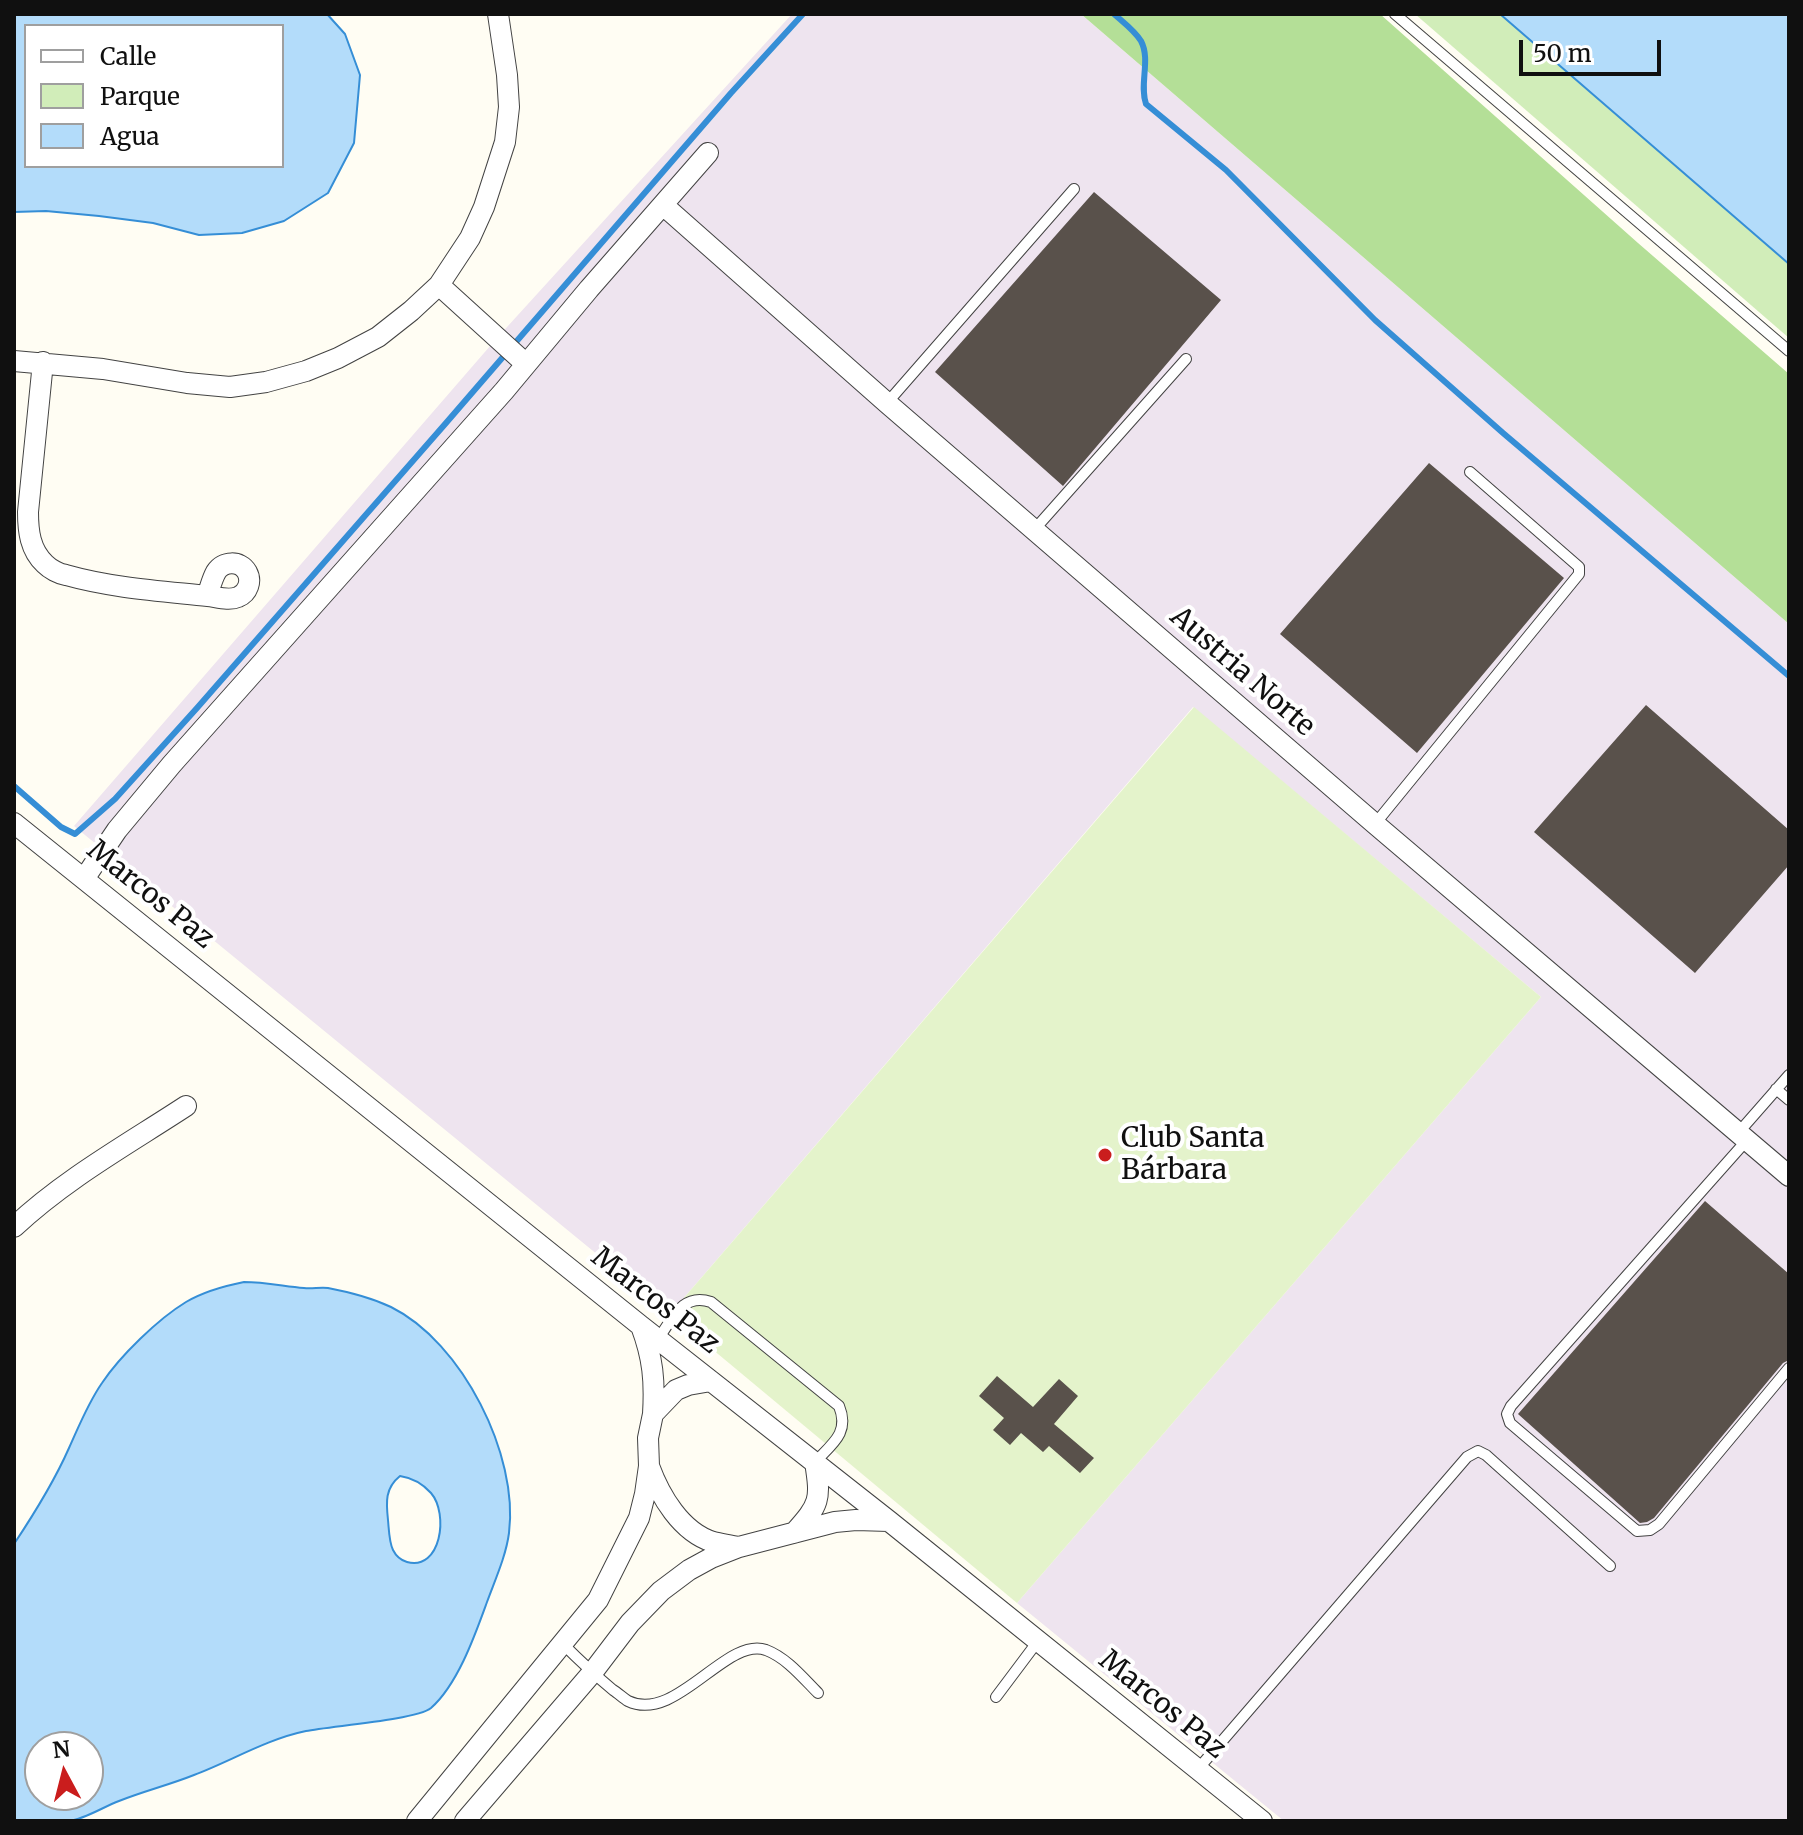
<!DOCTYPE html>
<meta charset="utf-8">
<style>
body{margin:0}
#map{position:relative;width:1803px;height:1835px;overflow:hidden;background:#fffdf3;font-family:Merriweather,serif}
canvas{display:block}
.frame{position:absolute;inset:0;border:16px solid #101010;pointer-events:none}
.legend{position:absolute;left:24px;top:24px;width:260px;height:144px;box-sizing:border-box;background:#fff;border:2px solid #9f9f9f;margin:0;padding:10px 14px;list-style:none;font-size:24px;color:#101010}
.legend li{display:flex;align-items:center;gap:16px;height:40px}
.legend b{width:40px;border:2px solid #9f9f9f}
.north{position:absolute;left:24px;top:1731px;width:80px;height:80px;box-sizing:border-box;background:#fff;border:2px solid #9f9f9f;border-radius:50%;rotate:353deg;font-size:22px;font-weight:700;line-height:32px;text-align:center;color:#101010}
.north::after{content:'';display:block;margin:auto;width:28px;height:36px;background:#ca1d1d;clip-path:polygon(50% 0,100% 100%,50% 72%,0 100%)}
.scale{position:absolute;left:1519px;top:40px;width:142px;height:36px;box-sizing:border-box;border:4px solid #101010;border-top:0;padding-left:10px;font-size:24px;line-height:28px;white-space:nowrap;color:#101010;-webkit-text-stroke:6px #fff;paint-order:stroke}
</style>
<div id="map">
<canvas width="1803" height="1835"></canvas>
<div class="frame"></div>
<ul class="legend">
<li><b style="height:10px;background:#fff"></b>Calle</li>
<li><b style="height:22px;background:#d1edb9"></b>Parque</li>
<li><b style="height:22px;background:#b3dcfa"></b>Agua</li>
</ul>
<div class="north">N</div>
<div class="scale">50 m</div>
</div>
<script>
const ctx = document.querySelector('canvas').getContext('2d');
ctx.lineJoin = 'round';
function paint(path, color) { ctx.fillStyle = color; ctx.fill(path, 'evenodd'); }
function stroke(path, color, width, dash) { ctx.strokeStyle = color; ctx.lineWidth = width; ctx.lineCap = dash ? 'butt' : 'round'; ctx.setLineDash(dash || []); ctx.stroke(path); }
function label(font, color, halo, rows, align = 'center') {
  ctx.font = font + ' Merriweather,serif'; ctx.lineWidth = 8; ctx.setLineDash([]); ctx.textBaseline = 'middle'; ctx.strokeStyle = halo; ctx.fillStyle = color; for (const [text, x, y, turn = 0] of rows) {
    ctx.save(); ctx.translate(x, y); ctx.rotate((+turn || 0) * Math.PI / 180); ctx.textAlign = isNaN(turn) ? turn : align; if (halo) ctx.strokeText(text, 0, 0); ctx.fillText(text, 0, 0); ctx.restore();
  }
}
paint(new Path2D(`
 M792 14H1081L1789 624V1821H1284L1017 1603 1541 997 1193 707 670 1314 74 826 497 338Z`), '#eee4ef');
paint(new Path2D(`
 M1415 14H1500L1789 264V338Z`), '#d1edb9');
paint(new Path2D(`
 M1081 14H1380L1638 243 1789 374V624Z`), '#b4df97');
paint(new Path2D(`
 M1194 707 1541 997 1017 1603 670 1314Z`), '#e4f3cb');
const water = new Path2D(`
 M14 14H327L345 34 360 75 354 143 328 193 284 221 242 233 199 235 153 223 99 216 46 211 14 212ZM26 26H282V166H26Z
 M1500 14H1789V264Z
 M244 1282C264 1282 283 1286 304 1288 312 1289 320 1287 328 1288 349 1292 372 1298 391 1307 462 1342 519 1455 509 1533 506 1556 495 1580 487 1602 475 1635 458 1684 431 1708 416 1720 330 1726 306 1731 267 1739 231 1761 194 1775 169 1785 144 1791 119 1801 103 1807 85 1819 69 1821 51 1823 32 1821 14 1821V1544C34 1514 54 1482 69 1448 79 1426 88 1403 102 1383 120 1356 158 1319 186 1302 203 1292 224 1286 244 1282ZM400 1476C413 1478 422 1483 431 1493 449 1514 441 1571 407 1562 400 1560 396 1556 393 1550 389 1542 389 1530 388 1520 386 1502 385 1488 400 1476ZM40 1747H88V1795H40Z`);
paint(water, '#b3dcfa');
stroke(water, '#358ed6', 2);
stroke(new Path2D(`
 M1114 14C1123 22 1135 31 1141 41 1151 60 1139 84 1146 104L1226 170 1375 320 1503 433 1789 676
 M14 786 61 827 75 834 115 799 197 708 446 423 731 93 803 14`), '#358ed6', 6);
paint(new Path2D(`
 M1094 192 1221 300 1063 486 935 372Z
 M1429 463 1564 578 1417 753 1280 634Z
 M1646 705 1789 830V865L1695 973 1534 832Z
 M1705 1201 1789 1274V1360L1783 1363 1654 1518 1647 1522 1640 1523 1518 1414Z
 M997 1376 1033 1407 1059 1379 1078 1396 1054 1424 1094 1458 1080 1473 1049 1446 1043 1452 1021 1433 1010 1445 993 1430 1004 1418 979 1396Z`), '#59514b');
const lane = new Path2D(`
 M1395 14 1789 351
 M887 403 1074 189
 M1034 530 1186 359
 M1375 824 1579 574V567L1470 472
 M1776 1089 1789 1100
 M1739 1132 1789 1075
 M1747 1140 1511 1406 1507 1414 1510 1423 1637 1531 1650 1530 1659 1524 1789 1368
 M658 1339C672 1320 682 1292 711 1302L839 1406C850 1433 832 1444 815 1462
 M563 1644C579 1660 595 1675 613 1690 618 1693 623 1698 628 1701 676 1724 726 1636 766 1650 787 1658 803 1678 818 1693
 M996 1697 1038 1641
 M1198 1769 1467 1457 1478 1451 1486 1455 1610 1566`);
const street = new Path2D(`
 M663 205 887 403 1375 824 1789 1176
 M439 285 526 364
 M14 361 103 369 187 383 230 387 266 382 306 371 338 358 378 337 411 311 439 285 470 238 484 207 505 142 509 107 507 75 498 14
 M43 362 28 512C28 531 30 550 45 564 50 569 59 574 66 575 112 588 161 591 208 596 217 597 229 601 238 597 248 593 252 581 247 572 240 560 223 561 216 572 212 579 210 588 207 596
 M14 823 641 1326 889 1521 1262 1821
 M84 879 117 830 172 764 504 391 589 289 708 153
 M14 1227C65 1179 128 1144 186 1106
 M641 1326C653 1358 655 1381 653 1414
 M649 1466C660 1496 681 1532 713 1542 721 1544 730 1545 738 1547
 M794 1533C820 1504 821 1500 815 1462
 M417 1821 598 1600 639 1518 645 1494 649 1466 648 1438 653 1414 676 1390 688 1385 711 1381
 M465 1821 592 1673 630 1623 661 1591 689 1570 711 1558 739 1547 835 1522 856 1520 889 1521`);
stroke(lane, '#434343', 12);
stroke(street, '#434343', 22);
stroke(lane, '#fff', 10);
stroke(street, '#fff', 20);
for (const [x, y, r, color] of [
 [1105,1155,8,"#ca1d1d"]
]) { const dot = new Path2D(); dot.arc(x, y, r, 0, 2 * Math.PI); ctx.fillStyle = color; ctx.fill(dot); stroke(dot, '#fff', 3); }
label('28px', '#101010', '#fff', [
 ["Austria Norte",1242,672,41],
 ["Marcos Paz",150,895,39],
 ["Marcos Paz",655,1301,38],
 ["Marcos Paz",1162,1705,39]
]);
label('28px', '#101010', '#fff', [
 ["Club Santa",1121,1139],
 ["Bárbara",1121,1171]
], 'left');
</script>
